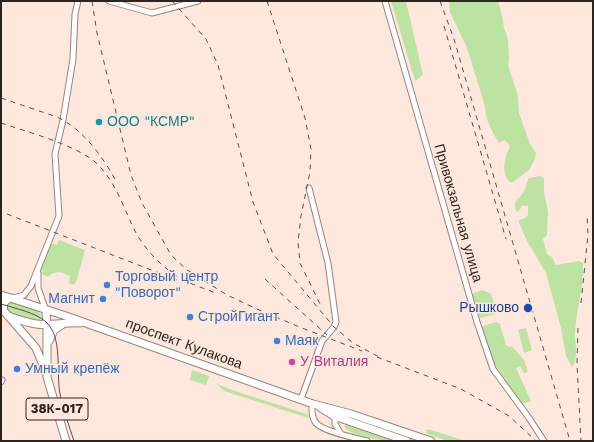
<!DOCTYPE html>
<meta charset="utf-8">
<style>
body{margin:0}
#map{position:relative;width:594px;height:442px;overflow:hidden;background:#fee8de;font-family:"Work Sans",sans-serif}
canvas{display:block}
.frame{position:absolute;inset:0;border:2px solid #2d241f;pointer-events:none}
</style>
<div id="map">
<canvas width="594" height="442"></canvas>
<div class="frame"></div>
</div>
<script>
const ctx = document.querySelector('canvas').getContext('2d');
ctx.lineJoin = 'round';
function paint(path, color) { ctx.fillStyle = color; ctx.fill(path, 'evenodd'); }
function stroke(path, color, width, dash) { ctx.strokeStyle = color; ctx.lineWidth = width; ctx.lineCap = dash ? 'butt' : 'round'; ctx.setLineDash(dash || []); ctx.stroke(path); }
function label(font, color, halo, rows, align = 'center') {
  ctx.font = font + ' "Work Sans",sans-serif'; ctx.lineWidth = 3; ctx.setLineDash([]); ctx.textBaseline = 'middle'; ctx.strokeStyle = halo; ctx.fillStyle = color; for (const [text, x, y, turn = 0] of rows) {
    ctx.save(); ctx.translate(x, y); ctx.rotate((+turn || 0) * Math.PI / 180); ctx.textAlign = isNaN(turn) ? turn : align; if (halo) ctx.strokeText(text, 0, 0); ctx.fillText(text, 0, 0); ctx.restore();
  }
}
paint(new Path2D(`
 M391 1H406L423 75 415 81Z
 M449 1H498L502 15 504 28 508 39 509 59 508 65 518 96 519 113 530 144 536 153 535 159 529 170 513 182H510C501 175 504 156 510 147L509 144 504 140 499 143C492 131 485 120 485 106L467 48 450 12Z
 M540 176 544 178V192L548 212 547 235 543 239 547 254 552 257 556 265 579 261 583 263C584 287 576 310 575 334 575 343 579 360 572 367L566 356 561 328 546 273 527 241 519 223V220L525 218 528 215V206H522L518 212 516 211C513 197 519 201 524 191 527 187 526 182 529 178Z
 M59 240 85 250 77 280 74 285 69 283 70 276C61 272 56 270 48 277L42 274 43 271 40 270 49 243 57 245Z
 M482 290 491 294 496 310 495 314 480 318 472 294Z
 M13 302 39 312 41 315 40 320C33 322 9 314 6 308L7 304Z
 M496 322 500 324 506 345 509 347 512 346 524 360 528 372 524 373 520 366 516 368 531 401 522 404 493 362 482 327 483 326Z
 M526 328 532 350 524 353 518 330Z
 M192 370 209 376 206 385 190 380Z
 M217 384 238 392 307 414 309 417 308 418 224 391Z
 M347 424 393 441C382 441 353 436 345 428V425Z
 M428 429 431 430 466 441H447L427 434 426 430Z`), '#bde3a3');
const minor = new Path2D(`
 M109 1 152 13 198 1
 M385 1 477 322 493 369 529 418 544 441
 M38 273V288L45 308
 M14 298 24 295 31 286 59 216 55 154 63 120 73 59 75 14 78 1
 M1 382 2 380
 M301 399 322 341 334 327 336 322 328 263 309 188
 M312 403C312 410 311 418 317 424 325 432 356 438 367 441
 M335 414V424L341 434`);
const major = new Path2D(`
 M1 295 66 316 313 404 351 414 431 441
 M12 298 9 299 4 302 3 310 36 348 45 370
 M46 314 47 323V377L66 441
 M8 316C17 319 27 323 36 324 51 326 66 322 80 323
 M49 341 54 330 63 324
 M321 408 334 416 407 441`);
stroke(minor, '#9b8378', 7);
stroke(major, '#9b8378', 9);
stroke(minor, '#fff', 5);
stroke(major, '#fff', 7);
stroke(new Path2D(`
 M1 304C14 308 37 313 46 322 63 337 56 373 60 394 63 410 69 425 74 441`), '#5a4e48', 1);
stroke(new Path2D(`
 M92 1 97 33 131 175 142 203 171 255 187 270 227 295 259 310 302 328 362 351
 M172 1 206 39 218 65 253 202 273 254 334 327 353 343 381 358
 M267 1 305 118 311 149 310 172 301 216 298 242 300 263 321 306
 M440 1 454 39 570 441
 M444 26 506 239
 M1 98 57 117C83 129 103 157 116 181
 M1 123C28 132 72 144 94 161 115 179 123 207 135 231 145 250 163 268 181 279 193 285 206 289 218 294
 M7 214 177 280
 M265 279 327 335
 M581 303 588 235 587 214
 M578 328 577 364 581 441
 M377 357 461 389 509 416 536 441`), '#5a4e48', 1, [5, 5]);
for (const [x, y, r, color] of [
 [99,122,4,"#0f9aa8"],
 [107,285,4,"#3f7fe0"],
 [103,299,4,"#3f7fe0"],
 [528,308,5,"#1a4fb4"],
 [190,317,4,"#3f7fe0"],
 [277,341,4,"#3f7fe0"],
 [292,362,4,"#d1479c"],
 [17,369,4,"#3f7fe0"]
]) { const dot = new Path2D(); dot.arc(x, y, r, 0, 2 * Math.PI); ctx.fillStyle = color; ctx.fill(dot); stroke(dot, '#fee8de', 1.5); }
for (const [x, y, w] of [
 [57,409,62]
]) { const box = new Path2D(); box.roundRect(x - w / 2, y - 11, w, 22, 3); ctx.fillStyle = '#fee8de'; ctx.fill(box); stroke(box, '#2d241f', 1); }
label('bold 13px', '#2d241f', null, [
 ["38К-017",57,409]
]);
label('14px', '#0d838f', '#fee8de', [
 ["ООО \"КСМР\"",107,122]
], 'left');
label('14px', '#2d241f', '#fee8de', [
 ["Привокзальная улица",458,213,74],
 ["проспект Кулакова",184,344,20]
]);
label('14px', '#366cbe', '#fee8de', [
 ["Торговый центр",115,277],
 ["\"Поворот\"",115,293],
 ["Магнит",95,299,"right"],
 ["СтройГигант",198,317],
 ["Маяк",285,341],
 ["Умный крепёж",25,369]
], 'left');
label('14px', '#164399', '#fee8de', [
 ["Рышково",519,308]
], 'right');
label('14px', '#b23c85', '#fee8de', [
 ["У Виталия",300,362]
], 'left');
</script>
